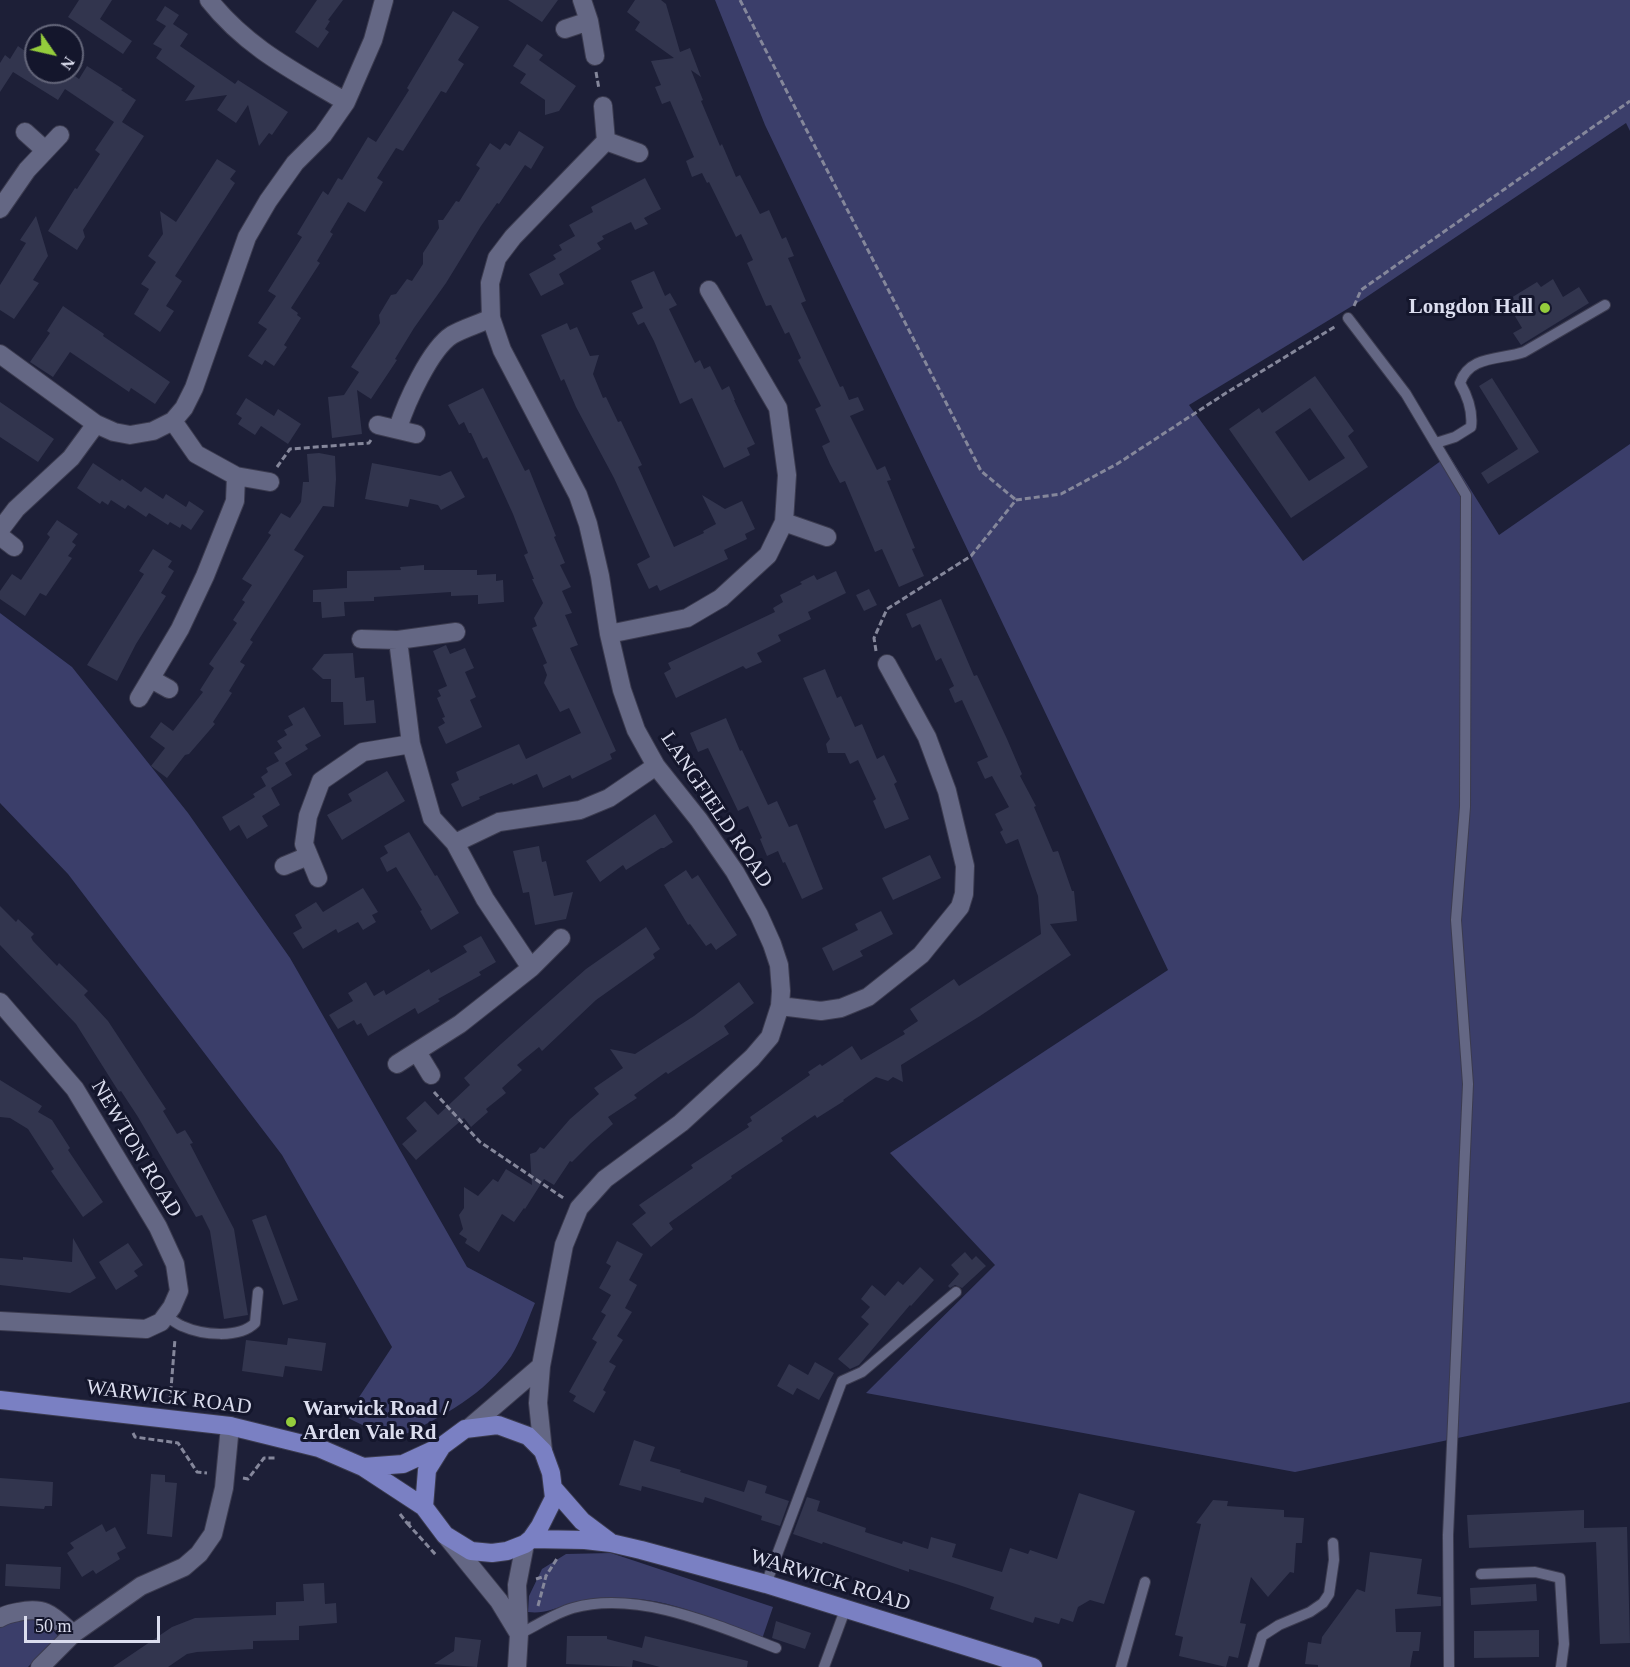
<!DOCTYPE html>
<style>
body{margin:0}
#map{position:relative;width:1630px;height:1667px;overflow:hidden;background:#1d1f37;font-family:"Times New Roman",serif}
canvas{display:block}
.north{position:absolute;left:24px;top:24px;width:60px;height:60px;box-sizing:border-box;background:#14162c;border:2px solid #64667a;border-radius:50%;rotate:124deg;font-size:16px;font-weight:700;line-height:24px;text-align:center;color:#dbddee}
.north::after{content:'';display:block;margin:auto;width:21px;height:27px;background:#94cc3c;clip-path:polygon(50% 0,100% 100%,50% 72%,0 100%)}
.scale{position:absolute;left:24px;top:1616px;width:136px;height:27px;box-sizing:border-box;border:3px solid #dbddee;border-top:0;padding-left:8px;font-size:18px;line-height:21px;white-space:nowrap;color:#dbddee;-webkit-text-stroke:4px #14162c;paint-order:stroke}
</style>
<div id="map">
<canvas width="1630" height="1667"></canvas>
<div class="north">N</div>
<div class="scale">50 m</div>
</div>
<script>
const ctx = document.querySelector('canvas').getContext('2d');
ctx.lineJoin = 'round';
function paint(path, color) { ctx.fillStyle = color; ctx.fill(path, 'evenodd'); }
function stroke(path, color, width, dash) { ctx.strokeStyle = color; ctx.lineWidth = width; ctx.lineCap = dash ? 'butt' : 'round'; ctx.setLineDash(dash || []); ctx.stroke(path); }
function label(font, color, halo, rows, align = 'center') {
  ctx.font = font + ' "Times New Roman",serif'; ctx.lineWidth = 6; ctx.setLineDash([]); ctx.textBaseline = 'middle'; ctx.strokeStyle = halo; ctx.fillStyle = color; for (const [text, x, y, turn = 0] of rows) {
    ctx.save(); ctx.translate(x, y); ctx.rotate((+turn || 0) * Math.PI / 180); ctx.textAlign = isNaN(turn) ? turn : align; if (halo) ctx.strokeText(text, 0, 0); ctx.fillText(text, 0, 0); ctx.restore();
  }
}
paint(new Path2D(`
 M715 0H1630V131L1626 123 1362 300 1189 405 1303 561 1449 455 1499 535 1630 444V1402L1295 1472 866 1393 995 1265 890 1153 1168 970 765 125Z
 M0 613 72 667 188 813 290 958 467 1267 535 1303C528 1319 518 1349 507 1362 477 1400 436 1420 393 1440L346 1417 392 1347 282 1155 68 874 0 803Z
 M611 1553 773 1607 762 1639C712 1619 660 1593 604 1599 592 1600 579 1603 567 1605 553 1609 543 1614 528 1612L529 1596 542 1569 566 1554Z
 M41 1617 58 1636 28 1667H0V1627L21 1618Z`), '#3b3e6a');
paint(new Path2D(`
 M79 0H112L100 19 132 41 123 54 68 17Z
 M317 0H343L328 20 330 21 325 29 329 32 318 48 295 32Z
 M508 0H558L542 22Z
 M635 0H661L666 4 680 52 690 48 701 77 691 70 703 100 701 101 720 146 722 144 736 177 740 175 760 214 769 210 782 239 786 237 794 256 788 258 806 301 801 303 840 387 843 386 849 400 858 397 864 410 850 416 877 470 885 466 891 480 887 481 915 548 912 549 924 576 899 587 882 549 875 552 845 481 840 483 830 464 822 446 830 442 815 409 821 406 798 360 801 358 789 332 785 334 771 305 766 306 747 263 753 260 741 234 736 237 709 182 707 183 702 173 692 177 686 161 694 157 670 101 662 104 655 87 661 85 651 61 674 58 635 30 640 22 627 12Z
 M165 6 179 15 173 24 188 34 180 46 235 84 238 80 288 112 272 135 269 133 259 146 248 105 236 123 217 110 227 95 185 101 195 86 156 58 162 49 153 44 166 26 156 20Z
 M453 11 479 27 458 60 464 64 446 93 441 91 403 151 396 148 377 178 383 182 365 212 348 202 330 232 333 234 317 261 320 263 291 308 298 313 297 315 301 318 284 345 287 347 274 366 265 360 262 365 248 356 267 329 258 323 276 296 268 291 302 237 297 234 323 191 328 195 338 178 342 180 368 137 376 142 409 90 407 88Z
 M527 44 543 55 539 60 576 86 559 111 545 115V100L520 83 526 74 513 66Z
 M18 46 36 59V72H69L79 79 87 66 123 89 121 90 136 100 122 122 144 136 83 230 85 237 77 250 48 231 75 188 77 189 100 154 95 150 114 122 65 89 58 100 13 72 0 92V63L5 55 10 59Z
 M519 131 544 147 531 169 525 165 499 204 497 203 481 226 446 283 414 328 395 359 397 360 371 399 357 390 362 434 332 438 328 397 344 395 359 372 351 367 380 323 379 315 391 295 396 294 407 279 412 281 423 264V253L439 228 438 220H443L456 201 459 202 480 168 476 165 490 143 500 150 505 143 510 146Z
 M217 159 236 171 230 179 235 183 175 276 182 281 166 306 174 311 160 332 134 314 149 289 141 284 156 262 148 256 163 234 160 211 176 222Z
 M645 178 661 209 644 218 648 224 635 230 631 222 602 236 604 239 597 243 601 249 559 274 564 284 541 296 529 274 556 259 553 255 562 250 559 245 575 236 569 225 593 212 591 207Z
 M36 216 48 256 33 280 39 283 14 319 0 310V285L26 243 20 240Z
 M654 271 665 296 670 293 677 305 669 309 695 363 700 360 704 369 710 366 722 390 729 386 735 400H734L755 444 747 448 750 455 724 468 692 398 680 404 654 341 644 322 638 325 632 313 643 308 631 281Z
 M1553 279 1563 297 1579 287 1589 303 1521 345 1513 333 1522 328 1506 301 1537 282 1541 287Z
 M63 306 104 334 103 336 170 382 155 404 131 388 129 392 70 352 53 377 30 362 50 333 47 331Z
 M567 323 570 330 577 327 590 356 599 355 593 374 603 398 606 397 618 422 621 421 630 440 642 465 638 467 674 547 704 533 703 531 716 524 702 495 725 509 742 501 755 529 745 534 747 539 724 550 728 559 660 591 657 585 649 589 637 564 650 557 614 478 576 407 564 379 561 381 541 335Z
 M1315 376 1354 431 1348 436 1368 467 1291 518 1229 429 1259 408 1262 413ZM1310 408 1345 458 1309 481 1275 432Z
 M1492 378 1539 452 1488 484 1481 473 1518 449 1479 386Z
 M483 388 525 471 529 469 556 536 554 537 565 563 560 565 571 587 562 591 572 613 565 615 578 645 570 648 616 751 610 754 612 759 572 779 570 775 543 788 537 774 513 785 512 783 479 797 480 799 462 807 451 784 459 780 456 772 519 744 526 759 581 733 569 708 560 712 544 683 547 675 543 665 547 663 532 628 537 626 534 618 543 603 532 579H534L524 555 528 553 513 514 487 457 483 459 471 433H469L464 422 459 425 448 405Z
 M246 398 274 416 278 409 301 424 288 444 261 426 255 435 238 424 242 418 236 414Z
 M0 402 54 439 38 462 0 437Z
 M319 453 335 456 336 479 334 507 323 506 294 550 304 556 250 640 253 642 240 662 245 665 229 691 232 693 213 722 215 724 189 754 185 755 167 778 151 766 165 748 150 737 161 722 173 731 203 692 200 690 214 668 209 664 237 623 233 620 245 602 242 600 252 585 242 579 271 535 268 533 281 513 290 518 301 502 303 482H309L307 454Z
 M93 463 120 481 122 479 141 492 145 487 163 499 166 494 186 507 189 501 204 511 191 530 182 524 180 528 170 522 168 525 149 513 146 517 128 505 125 509 111 500 108 505 102 501 100 504 77 488Z
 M372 463 440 476 451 471 465 497 441 510 438 505 410 499 408 507 365 499Z
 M57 520 78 534 72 542 76 545 68 556 72 558 46 596 40 593 25 616 0 599V591L12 574 21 580 50 537 47 534Z
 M153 549 172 561 168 567 174 571 161 593 166 596 136 644 117 681 87 665 144 574 139 571Z
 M424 565V570H477V575L496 574V581L503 580 504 602 478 604V595L451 596V592L374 597V601L344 602 345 616 322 618 321 602H313V590L347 588V571L401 570 400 567Z
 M836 571 846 593 808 612 811 619 778 635 781 641 757 653 762 662 746 669 743 666 676 698 664 673 671 669 668 663 775 612 773 608 783 602 780 595 802 584 800 582 814 575 817 580Z
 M869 589 877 605 864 611 856 595Z
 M941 599 974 676 977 675 1007 739 1022 774 1020 776 1036 806 1034 807 1053 852 1058 851 1072 891H1074L1077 921 1050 924 1071 955 980 1016 901 1065 903 1082 893 1077 888 1081 876 1077 843 1100 844 1101 817 1118 815 1115 781 1138 783 1141 731 1176 732 1178 669 1223 673 1229 651 1247 632 1224 646 1213 639 1205 693 1168 691 1165 749 1127 747 1124 752 1121 750 1117 810 1075 808 1072 820 1064 822 1066 852 1046 861 1060 905 1034 903 1031 918 1021 910 1009 954 979 959 986 1041 934 1038 896 1018 839 1006 844 1000 832 1003 830 995 814 1009 807 992 776 985 779 977 762 988 757 962 700 955 703 949 689 954 686 941 658 936 661 920 624 912 628 906 614Z
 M446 645 450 654 465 648 474 668 465 672 476 697 470 700 482 727 446 744 438 727 445 723 442 718 445 717 437 698 441 696 438 690 447 686 433 651Z
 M353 653 355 678 364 677 366 701 374 700 376 723 344 725 343 702H331V679H323L312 669 324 654Z
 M825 669 837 698 841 696 855 727 862 724 877 759 884 755 897 782 894 784 909 819 885 829 873 801 876 799 858 760 850 764 845 753H828L826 744 830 739 803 678Z
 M304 707 321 736 305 745 308 749 285 763 292 775 271 788 280 805 262 816 268 826 247 839 239 825 230 831 222 817 255 797 253 794 266 786 261 777 268 772 266 768 279 761 274 753 282 748 277 741 287 735 284 730 293 725 288 716Z
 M726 718 740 751 742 750 768 805 777 801 789 827 797 824 823 889 802 899 785 862 783 863 778 851 767 856 760 839 762 838 748 806 738 811 708 748 698 752 690 733Z
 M387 771 405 801 342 840 327 815 352 801 348 794Z
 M655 814 673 842 664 848H661L626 870 623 865 600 882 586 861Z
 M409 832 435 876 437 875 459 913 431 930 420 911 422 910 396 867 387 872 380 858 388 853 384 846Z
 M539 846 542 862 546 861 554 896 573 892 566 919 535 925 529 892 523 893 513 851Z
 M930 855 941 878 893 900 882 878Z
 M686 870 692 879 698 875 737 935 716 950 711 943 706 946 690 924 688 925 664 885Z
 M363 888 378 912 372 915 376 922 363 930 358 922 338 933 336 929 303 949 293 933 302 928 295 915 316 902 323 912Z
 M0 906 16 922 18 919 34 934 31 937 33 941 57 966 59 963 88 991 84 995 108 1021 166 1109 163 1111 177 1134 185 1130 193 1143 190 1144 234 1229 248 1315 224 1319 210 1231 202 1215 196 1217 138 1117 121 1091 119 1092 76 1024 0 945Z
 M881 911 893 934 860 951 863 956 833 971 822 948 858 930 855 924Z
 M646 927 660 949 653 954 655 958 596 1000 542 1051 539 1047 517 1065 522 1070 502 1088 506 1093 486 1109 488 1112 471 1127 464 1118 416 1160 402 1144 417 1131 406 1118 425 1101 438 1115 470 1085 464 1078 501 1044 586 969Z
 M481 936 496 962 479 972 481 975 438 999 440 1001 418 1014 415 1008 368 1036 361 1023 357 1025 354 1020 338 1029 329 1015 353 1001 348 993 366 982 374 996 384 990 386 995 429 969 431 973 467 952 463 946Z
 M739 982 754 1003 724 1026 729 1034 668 1074 666 1072 634 1095 637 1098 608 1117 613 1124 591 1143 572 1162 570 1161 554 1185 544 1179 525 1209 524 1208 514 1222 502 1214 479 1252 465 1243 467 1239 459 1234 463 1229 459 1215 464 1208V1187L478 1196 493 1179 498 1182 506 1169 532 1185 530 1154 536 1152 540 1147 544 1149 570 1119 599 1094 594 1088 623 1068 610 1049 635 1054 694 1016Z
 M0 1080 42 1106 38 1112 52 1120 70 1148 68 1150 103 1202 83 1217 51 1171 54 1169 28 1129 10 1118 0 1117Z
 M266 1215 298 1300 283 1305 252 1220Z
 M73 1238 96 1278 70 1293 0 1285V1258L23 1260V1257L72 1262Z
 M617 1241 643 1254 629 1280 637 1285 625 1308 632 1312 617 1336 623 1340 609 1362 616 1366 603 1390 606 1392 594 1413 573 1401 576 1396 569 1392 597 1342 592 1339 606 1315 601 1312 611 1295 599 1288 611 1266 606 1263Z
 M128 1243 143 1265 134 1271 138 1276 116 1290 99 1262Z
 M965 1252 972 1260 976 1256 986 1266 962 1288 955 1285 950 1288 948 1286 959 1274 951 1265Z
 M920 1267 934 1280 911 1306 910 1305 859 1365 850 1369 838 1359 869 1324 861 1317 870 1307 861 1299 872 1285 885 1296 898 1281 903 1285Z
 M288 1338 326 1343 322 1371 285 1366 283 1377 242 1371 246 1340 287 1345Z
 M815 1362 834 1373 819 1400 797 1388 793 1395 777 1386 789 1364 808 1375Z
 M634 1440 655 1447 650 1461 681 1470 680 1472 744 1492 748 1480 767 1486 765 1493 789 1501 780 1526 761 1520 762 1516 705 1497 703 1503 642 1486 641 1491 619 1485Z
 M151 1474 165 1475V1482L177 1483 172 1537 147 1534Z
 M0 1478 53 1482 52 1506H45L44 1509 0 1506Z
 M1079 1493 1135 1511 1104 1604 1090 1600 1078 1607 1073 1622 1061 1618 1059 1624 1035 1617 1033 1623 990 1609 994 1597 959 1585 909 1569V1572L823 1542 822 1544 793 1534 807 1497 820 1501 817 1511 866 1528 865 1532 902 1544 903 1541 928 1549 931 1537 956 1544 952 1557 1002 1572 1010 1548 1028 1554 1030 1550 1057 1559Z
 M1213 1500 1228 1501 1227 1506 1284 1510V1517L1304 1518 1302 1543H1296L1294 1573 1290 1572 1268 1597 1251 1577 1240 1623 1246 1624 1238 1658 1229 1656 1226 1667 1179 1656 1183 1637 1175 1635 1201 1524 1196 1523Z
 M1584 1510V1528L1627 1527 1630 1643 1600 1644 1596 1542 1469 1548 1467 1515Z
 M102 1524 106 1532 115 1527 126 1548 117 1553 120 1559 96 1574 93 1570 82 1577 67 1553 74 1548 70 1543Z
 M1370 1552 1422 1559 1417 1594 1441 1597V1606L1395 1609 1396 1632H1421L1419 1651H1413L1410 1667H1318V1665L1305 1664 1308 1642 1321 1644 1322 1637 1357 1589 1365 1592Z
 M6 1564 61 1567 60 1589 5 1586Z
 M324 1583 325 1604 336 1603 337 1623 299 1626V1640L253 1641V1649L197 1652 187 1654 168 1667H113L172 1627 195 1618 276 1615V1602L304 1601 303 1584Z
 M1536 1584 1537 1601 1471 1605 1470 1588Z
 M776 1621 811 1633 805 1649 772 1638Z
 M1539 1630V1657L1474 1658V1631Z
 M567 1636H607V1639L642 1648 645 1636 748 1661 747 1667H660L633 1660 632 1667 566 1664Z
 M455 1637 481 1640 477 1667 434 1664 454 1651Z`), '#32354e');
const lane = new Path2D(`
 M1348 318 1406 394 1466 495 1465 807 1456 920 1468 1084 1448 1535 1449 1667
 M1436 443 1455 437 1471 427C1473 411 1468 397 1460 383 1469 355 1501 360 1524 352L1605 305
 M166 1316C171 1319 177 1324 182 1326 202 1335 239 1339 255 1323L258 1292
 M1481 1574 1535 1572 1560 1578 1564 1644 1561 1667
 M766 1584 842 1381 862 1372 956 1292
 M519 1634C536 1626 555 1613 573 1608 638 1590 716 1625 776 1648
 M824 1667 845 1610
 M1121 1667 1145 1582
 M1253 1667 1262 1636 1279 1625 1310 1612 1323 1603 1329 1594 1334 1560 1333 1543`);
const street = new Path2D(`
 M209 0C247 48 294 71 346 102
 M582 0 589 21 595 56
 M565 29 589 21
 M603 106 606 141
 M25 132 45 150
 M0 209 27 170 60 135
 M0 354 96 424 114 432 130 435 153 431 173 421 184 408 194 388 247 237 268 201 295 163 323 135 346 102 373 40 384 0
 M173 421 196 454 236 476
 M378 425 416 434
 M398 428C406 403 430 349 452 335 464 328 479 324 491 318
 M784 522 827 537
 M0 530 16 509 71 458 96 424
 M0 536 14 547
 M609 634 687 618 721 598 768 555 784 522 787 475 778 408 709 290
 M361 639 398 640
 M151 679 169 689
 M139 698 180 629 205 576 235 501 236 476 270 482
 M411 744 398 640 456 632
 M284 866 308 856
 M318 878 304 844 308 816 321 781 363 752 411 744 432 818 455 843
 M531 968 561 938
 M0 1002 75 1089 158 1227 175 1264 179 1291 172 1307 161 1322 146 1329 0 1321
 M780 1006 821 1011 841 1008 868 997 921 955 960 907 964 894 965 866 947 791 927 737 887 664
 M417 1052 431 1075
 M397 1064 460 1024 531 968 485 899 455 843 499 822 580 810 609 798 656 766
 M470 1427 541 1366
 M543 1451 538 1403 541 1366 564 1245 579 1208 605 1179 681 1123 752 1058 770 1037 780 1006 781 991 779 965 772 944 759 915 735 872 699 820 656 766 636 730 622 690 609 634 600 576 588 524 578 495 502 350 491 318 490 283 497 258 513 237 606 141 639 153
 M447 1537 499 1601 519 1634
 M0 1618C6 1614 12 1613 18 1612 47 1606 53 1616 73 1634
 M40 1667 73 1634 141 1586 184 1567 199 1554 213 1534 224 1488 230 1426
 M517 1667 519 1634 517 1585 525 1544`);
const primary = new Path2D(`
 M0 1400 230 1426 319 1448 363 1467 424 1507 445 1535 471 1551 492 1553 507 1551 525 1544 531 1539 540 1526 554 1498 551 1473 543 1451 528 1436 498 1425 465 1429 442 1446 403 1464 363 1467
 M554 1489 582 1521 610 1542
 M424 1507 427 1470 442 1446
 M531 1539 585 1540 611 1543 641 1550 766 1584 1033 1667`);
stroke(lane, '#3b3b4f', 12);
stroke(street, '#3b3b4f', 20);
stroke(primary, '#3b3b4f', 20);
stroke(new Path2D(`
 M740 0 981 471 1016 500
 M596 72 599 89
 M1354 306 1361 290 1630 101
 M277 467 290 449 369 443 371 440
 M876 651 874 638 887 609 971 556 1016 500 1061 494 1117 464 1226 393 1336 326
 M434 1092 480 1142 565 1199
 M170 1401 175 1339
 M133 1433 135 1437 178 1443 197 1472 207 1473
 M243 1478 248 1479 264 1458H277
 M400 1514 407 1523H413
 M407 1523 436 1555
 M536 1579 546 1576
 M538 1606 546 1576 558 1557`), '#85879b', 3, [6, 3]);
stroke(lane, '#646784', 10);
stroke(street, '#646784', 18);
stroke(primary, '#7a80c3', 18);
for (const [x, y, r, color] of [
 [1545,308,6,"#94cc3c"],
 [291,1422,6,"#94cc3c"]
]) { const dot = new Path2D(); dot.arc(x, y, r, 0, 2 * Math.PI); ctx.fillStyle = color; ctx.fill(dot); stroke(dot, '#14162c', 2); }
label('bold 21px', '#dbddee', '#14162c', [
 ["Longdon Hall",1533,308],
 ["Warwick Road /",303,1410,"left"],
 ["Arden Vale Rd",303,1434,"left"]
], 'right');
label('21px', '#dbddee', '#14162c', [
 ["LANGFIELD ROAD",716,810,56],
 ["NEWTON ROAD",136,1149,59],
 ["WARWICK ROAD",169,1398,7],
 ["WARWICK ROAD",830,1581,17]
]);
</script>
